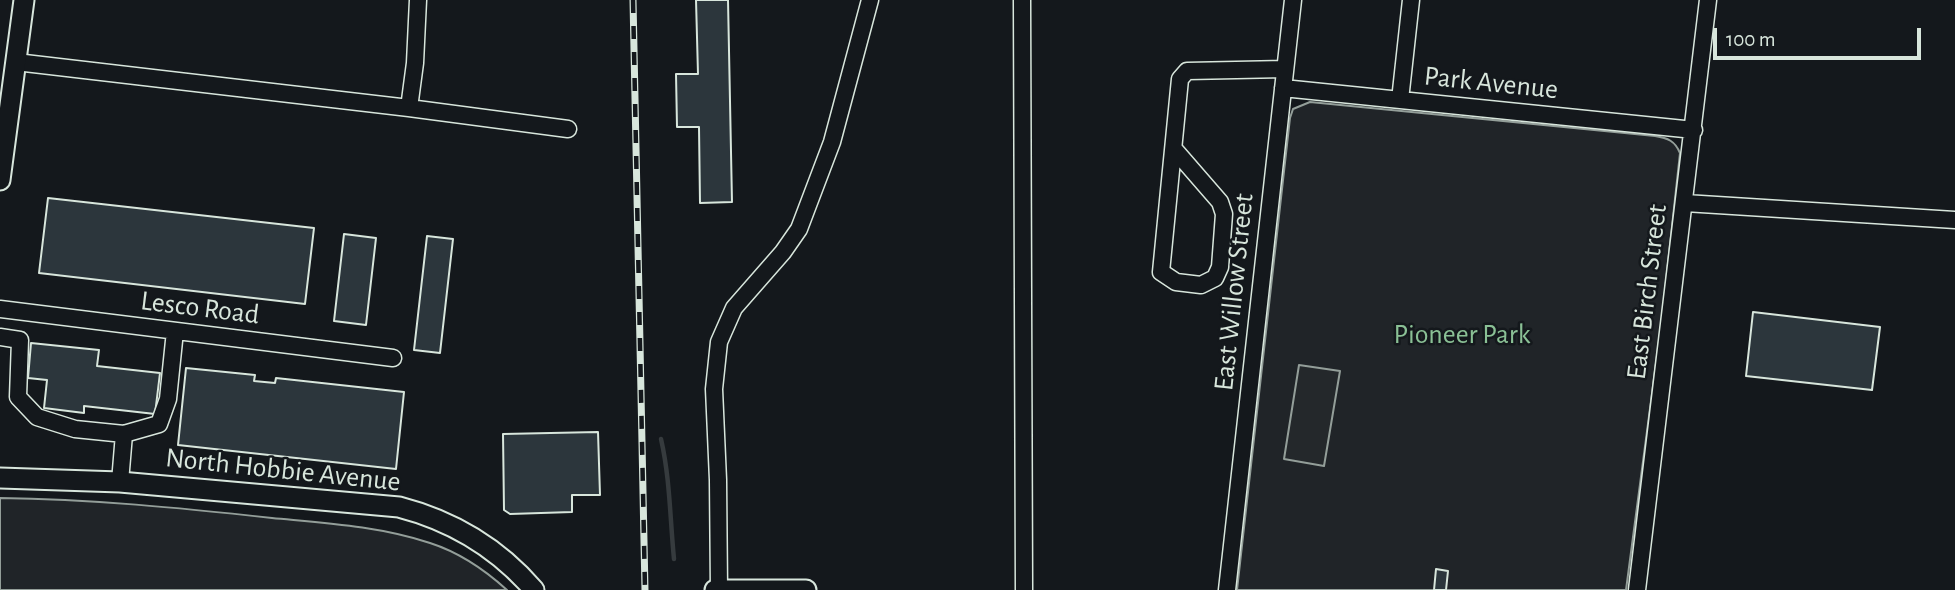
<!DOCTYPE html>
<style>
body{margin:0}
#map{position:relative;width:1955px;height:590px;overflow:hidden;background:#14181c;font-family:"Alegreya Sans",sans-serif}
canvas{display:block}
.scale{position:absolute;left:1713px;top:28px;width:208px;height:32px;box-sizing:border-box;border:4px solid #d8e6dc;border-top:0;padding-left:9px;font-size:21px;line-height:24px;white-space:nowrap;color:#d8e6dc;-webkit-text-stroke:5px #14181c;paint-order:stroke}
</style>
<div id="map">
<canvas width="1955" height="590"></canvas>
<div class="scale">100 m</div>
</div>
<script>
const ctx = document.querySelector('canvas').getContext('2d');
ctx.lineJoin = 'round';
function paint(path, color) { ctx.fillStyle = color; ctx.fill(path, 'evenodd'); }
function stroke(path, color, width, dash) { ctx.strokeStyle = color; ctx.lineWidth = width; ctx.lineCap = dash ? 'butt' : 'round'; ctx.setLineDash(dash || []); ctx.stroke(path); }
function label(font, color, halo, rows, align = 'center') {
  ctx.font = font + ' "Alegreya Sans",sans-serif'; ctx.lineWidth = 5; ctx.setLineDash([]); ctx.textBaseline = 'middle'; ctx.strokeStyle = halo; ctx.fillStyle = color; for (const [text, x, y, turn = 0] of rows) {
    ctx.save(); ctx.translate(x, y); ctx.rotate((+turn || 0) * Math.PI / 180); ctx.textAlign = isNaN(turn) ? turn : align; if (halo) ctx.strokeText(text, 0, 0); ctx.fillText(text, 0, 0); ctx.restore();
  }
}
const green = new Path2D(`
 M1310 102 1655 136C1668 138 1675 141 1680 153L1662 318 1626 590H1237L1290 118 1293 109Z
 M0 498C91 499 181 508 272 518 324 523 379 526 430 543 458 552 485 570 507 590H0Z`);
paint(green, '#202428');
stroke(green, '#939e99', 2);
const parking = new Path2D(`
 M1299 365 1340 371 1324 466 1284 459Z`);
paint(parking, '#24282b');
stroke(parking, '#939e99', 2);
stroke(new Path2D(`
 M661 439C670 478 670 519 674 559`), '#363b3e', 4.5);
const building = new Path2D(`
 M696 0H728L732 202 700 203 699 127H677L676 74H698Z
 M48 198 314 228 305 304 39 273Z
 M344 234 376 238 366 325 334 321Z
 M427 236 453 239 440 353 414 350Z
 M1753 312 1880 327 1872 390 1746 376Z
 M31 343 99 350 97 366 160 373 155 414 84 406V413L44 408 47 380 28 378Z
 M186 368 255 375 254 381 275 383 276 378 404 392 396 469 178 445Z
 M598 432 600 495H572V512L510 514 504 510 503 434Z
 M1436 569 1448 571 1446 590H1434Z`);
paint(building, '#2c363c');
stroke(building, '#d8e6dc', 2);
const minor = new Path2D(`
 M1022 0 1024 590
 M16 62 409 108 415 63 418 0
 M1283 88 1694 130
 M1400 100 1411 0
 M409 108 568 129
 M1174 149 1220 202 1224 214 1220 267 1215 278 1201 285 1176 282 1161 272 1180 79 1187 71 1285 69
 M1685 203 1955 220
 M0 309 393 358
 M0 337 20 340 18 397 37 417 75 429 124 434 120 482
 M124 434 159 424 168 399 175 331
 M719 590 718 480 714 389 719 342 734 308 783 252 799 229 832 142 870 0
 M1227 590 1293 0
 M1637 590 1708 0`);
const major = new Path2D(`
 M0 180 24 0
 M0 478 120 482 399 507C453 521 497 547 534 590
 M715 590H806`);
stroke(minor, '#d8e6dc', 19);
stroke(major, '#d8e6dc', 23);
stroke(minor, '#14181c', 16);
stroke(major, '#14181c', 19);
const rail = new Path2D(`
 M633 0 645 590`);
stroke(rail, '#d8e6dc', 7);
stroke(rail, '#14181c', 4.5, [13]);
label('28px', '#d8e6dc', '#14181c', [
 ["Park Avenue",1491,83,6],
 ["East Willow Street",1234,292,-84],
 ["East Birch Street",1647,292,-83],
 ["Lesco Road",200,308,7],
 ["North Hobbie Avenue",283,470,6]
]);
label('28px', '#8ac095', '#14181c', [
 ["Pioneer Park",1462,335]
]);
</script>
